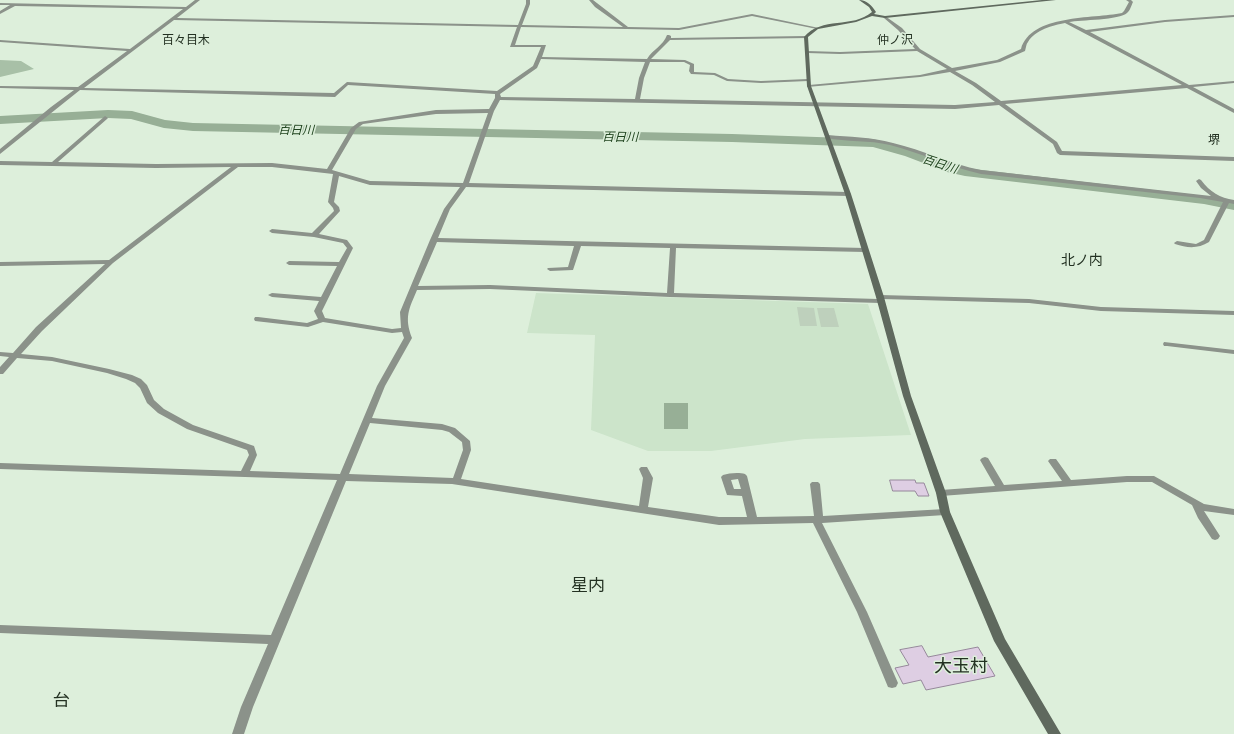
<!DOCTYPE html>
<meta charset="utf-8">
<style>
body{margin:0}
canvas{display:block;background:#ddefdb}
</style>
<canvas width="1234" height="734"></canvas>
<script>
const ctx = document.querySelector('canvas').getContext('2d');
ctx.lineJoin = 'round';
function paint(path, color) { ctx.fillStyle = color; ctx.fill(path, 'evenodd'); }
function stroke(path, color, width, dash) { ctx.strokeStyle = color; ctx.lineWidth = width; ctx.lineCap = dash ? 'butt' : 'round'; ctx.setLineDash(dash || []); ctx.stroke(path); }
function label(font, color, halo, rows, align = 'center') {
  ctx.font = font + ' "Exo 2","Noto Sans JP",sans-serif'; ctx.lineWidth = 3; ctx.setLineDash([]); ctx.textBaseline = 'middle'; ctx.strokeStyle = halo; ctx.fillStyle = color; for (const [text, x, y, turn = 0] of rows) {
    ctx.save(); ctx.translate(x, y); ctx.rotate((+turn || 0) * Math.PI / 180); ctx.textAlign = isNaN(turn) ? turn : align; if (halo) ctx.strokeText(text, 0, 0); ctx.fillText(text, 0, 0); ctx.restore();
  }
}
paint(new Path2D(`
 M536 293 868 304 911 435 805 439 711 451H648L591 430 595 335 527 333Z`), '#cce4ca');
paint(new Path2D(`
 M797 307 814 308 817 326H800Z
 M817 308H834L839 327H821Z`), '#bed0bc');
paint(new Path2D(`
 M0 60 21 61 34 69 0 77Z`), '#a8c0a7');
paint(new Path2D(`
 M664 403H688V429H664Z`), '#97af96');
paint(new Path2D(`
 M108 110 132 111 165 120 193 123 732 134 873 139 915 150 965 168 1204 196 1234 202V210L1204 204 965 176 947 172 905 156 873 147 732 142 193 131 164 128 131 119 108 118 0 124V116Z`), '#97af96');
const building = new Path2D(`
 M890 480H915L916 483H924L929 496H918L915 491H893Z
 M922 646 928 657 978 647 995 676 926 690 921 680 903 684 895 668 909 665 900 650Z`);
paint(building, '#decee3');
stroke(building, '#96889b', 1);
paint(new Path2D(`
 M195 0H200L177 18 518 25 526 4V0H530V4L522 25 623 27 595 7 589 0H593L628 27 679 28 752 14 819 28 817 29 752 16 679 30 521 27 515 45H546L542 57 647 59C653 49 663 46 667 35H669L671 36V38L806 36 808 37V38L670 40 651 59 685 60 694 64V72L715 73 728 79 761 81 808 79 810 80 808 81 761 83 727 81 714 75 691 74 689 71 690 65 684 62H650L644 78 640 99 955 105 995 102 972 85 950 72 920 77 807 87V86L809 85 920 75 947 69 917 51 840 54 807 53 805 52 807 51 840 52 915 49 898 30 884 18 883 17 885 16 902 28 920 49 952 68 997 60 1021 49C1031 14 1093 19 1122 13L1124 11 1129 2 1126 0H1131L1133 2C1131 6 1130 11 1127 13 1120 20 1080 20 1069 22L1086 30 1165 20 1234 15V17L1165 22 1090 32 1189 85 1234 81V83L1193 87 1234 109V113L1187 88 1005 104 1057 142 1062 151 1234 157V161L1060 155 1057 153 1053 144 999 105 955 109 500 100 494 111 469 183 848 192 851 194 848 196 466 187 450 209 438 238 865 248 868 250 865 252 676 248 674 293 878 299 876 297 880 295 1029 299 1101 307 1234 311V315L1101 311 1029 303 882 299 884 301 880 303 670 297 490 289 417 290C409 309 404 317 412 338L385 386 372 418 442 424 455 428 470 441 471 450 461 479 639 506 643 478 639 469 641 467H647L653 478 648 507 719 517H747L742 496 727 495 721 477 723 475C729 473 739 472 745 474L747 476 757 517 814 516 810 484 812 482H818L820 484 823 516 945 509 948 510 950 512 948 514 945 515 822 523 867 612 898 683 896 687 892 688 888 687 857 612 813 523 719 525 452 484 346 481 253 707 244 734H232L241 707 268 644 0 633V625L271 635 337 480 0 469V463L241 471 249 455 247 450 187 429 158 413 147 403 140 388 135 383 126 379 107 373 52 361 17 358 3 374H0V367L9 357 0 356V352L13 353 36 327 105 264 0 266V262L109 260 231 167 156 168 0 165V161L52 162 105 116 108 118 107 119 58 162 156 164 272 163 327 169 351 128 359 122 436 110 489 109 495 98V94L348 85 335 97 80 90 0 154V149L51 107 74 90 0 88V86L78 87 127 51 0 42V40L130 49 183 9 15 6 0 14V11L10 5H0V3L186 7ZM174 20 517 27 510 47H541L533 66 497 91 347 82 334 93 84 88ZM1065 23 1182 85 1001 101 976 83 955 71 1000 62 1025 51C1026 48 1026 44 1028 42 1035 30 1053 25 1065 23ZM541 59 645 62 639 78 635 99 501 97 500 94 537 68ZM488 113 463 183 370 181 332 170 356 129 363 124 436 114ZM238 167H272L333 174 328 202 333 208 334 211 312 233 272 229 269 231 272 233 314 237 343 243 347 248 339 262 289 261 286 263 289 265 337 266 321 297 272 293 268 295 272 297 319 301 314 311 318 319 307 323 258 317H255L254 319 255 321 308 327 323 322 392 333 402 332 404 338 377 386 340 474 250 471 257 455 254 446 193 425 164 409 154 400 147 385 141 379 132 375 109 369 52 357 21 354 42 331 113 263ZM339 176 370 185 460 187 444 209 430 240 400 312 401 328 392 329 325 318 322 311 353 248 347 240 319 234 340 211 339 207 334 202ZM437 242 574 246 568 267 548 268 547 269 550 271 573 270 581 246 670 248 667 293 490 285 418 286ZM370 423 442 430 449 432 462 442 463 450 453 478 349 474ZM738 479 741 489H734L731 480Z
 M828 135C849 137 871 137 893 143 923 150 950 164 981 170L1211 196 1201 188 1196 181 1199 179 1201 180C1210 192 1220 198 1234 200V204L1229 203 1209 242C1198 249 1187 248 1175 244L1174 243 1177 241 1196 244 1204 240 1223 202 1200 198 981 174C950 167 921 153 890 145 869 140 847 142 826 138V136Z
 M1164 342 1234 350V354L1167 346H1164L1163 344Z
 M985 457 988 458 1004 485 1062 481 1048 461 1050 459H1056L1071 480 1127 476H1154L1204 504 1234 509V515L1204 511 1220 536 1218 539 1215 540 1212 539 1198 518 1192 505 1152 482H1127L941 496 938 495 936 493 938 491 941 490 995 486 980 460 982 458Z`), '#8b928a');
paint(new Path2D(`
 M859 0C867 0 872 6 876 12L874 14 885 16 1042 0H1056L885 18 872 16 856 22 818 29 808 37 811 86 851 194 884 297 911 396 946 493 950 512 1005 639 1061 734H1048L994 641 940 512 936 493 903 396 876 297 845 194 807 86 804 37C822 16 852 29 872 12L869 7Z`), '#5f695e');
label('12px', '#233122', '#ddefdb', [
 ["百々目木",186,40],
 ["仲ノ沢",895,40],
 ["堺",1214,140]
]);
label('italic 12px', '#1f431e', '#ddefdb', [
 ["百日川",296,130,1],
 ["百日川",620,137,1],
 ["百日川",940,164,18]
]);
label('14px', '#233122', '#ddefdb', [
 ["北ノ内",1082,260]
]);
label('17px', '#233122', '#ddefdb', [
 ["星内",588,585],
 ["台",61,700]
]);
label('18px', '#233122', '#ddefdb', [
 ["大玉村",961,666]
]);
</script>
